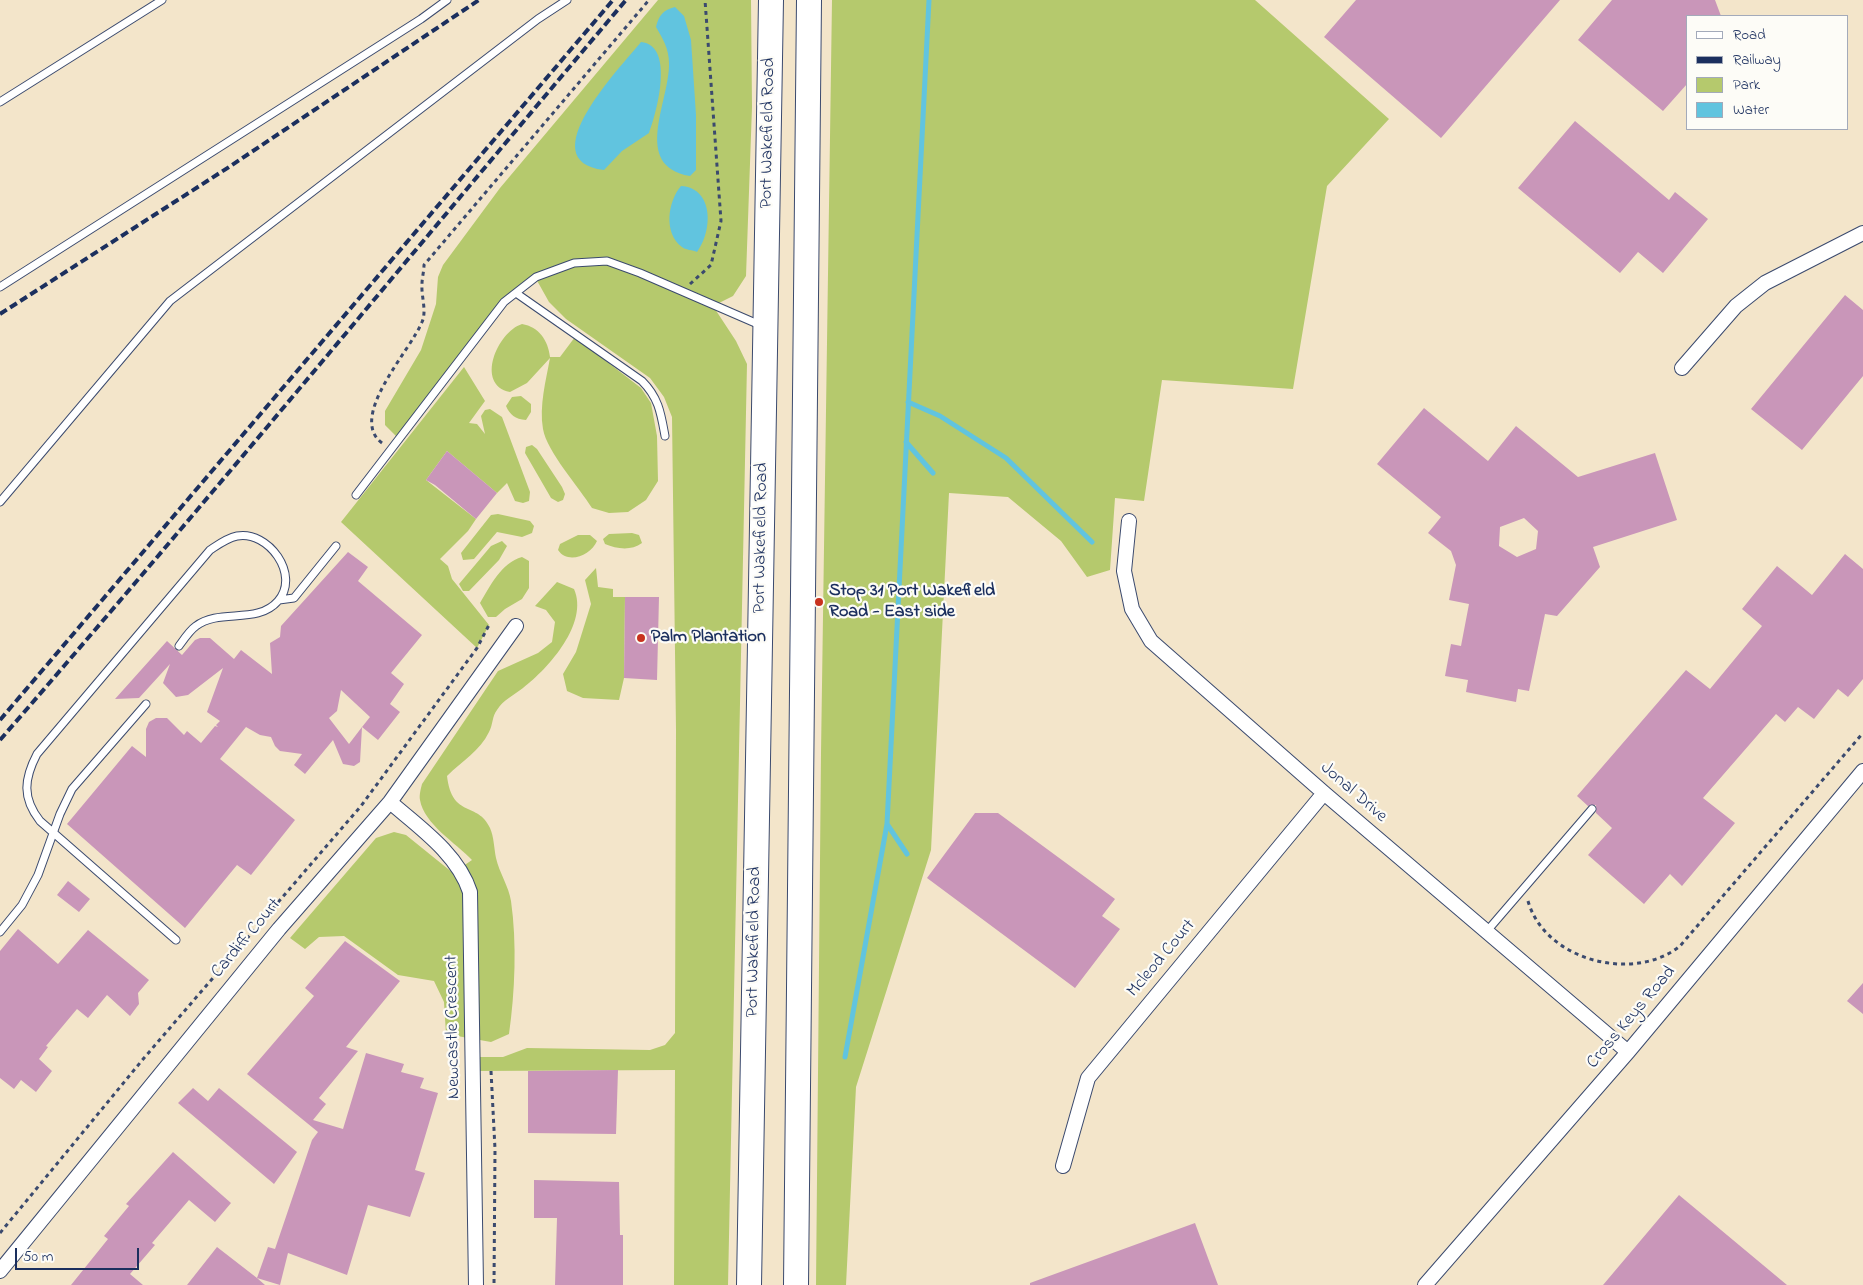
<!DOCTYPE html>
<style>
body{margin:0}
#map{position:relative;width:1863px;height:1285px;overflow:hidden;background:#f3e5ca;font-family:"Indie Flower",sans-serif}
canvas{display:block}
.legend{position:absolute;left:1686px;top:15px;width:162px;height:115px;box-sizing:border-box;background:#fdfcf7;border:1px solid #a3aaba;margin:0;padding:6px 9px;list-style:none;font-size:15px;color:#1b2f5e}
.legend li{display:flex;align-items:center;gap:10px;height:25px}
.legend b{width:25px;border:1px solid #a3aaba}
.scale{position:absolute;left:15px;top:1248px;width:124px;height:22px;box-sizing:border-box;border:2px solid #1b2f5e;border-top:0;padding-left:6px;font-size:15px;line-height:18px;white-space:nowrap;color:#1b2f5e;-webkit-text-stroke:4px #fdfcf7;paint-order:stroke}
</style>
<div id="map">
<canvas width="1863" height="1285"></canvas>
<ul class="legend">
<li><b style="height:6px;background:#fff"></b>Road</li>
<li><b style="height:6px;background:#1b2f5e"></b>Railway</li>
<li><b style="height:14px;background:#b5c96d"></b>Park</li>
<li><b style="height:14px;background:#61c4df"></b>Water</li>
</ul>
<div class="scale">50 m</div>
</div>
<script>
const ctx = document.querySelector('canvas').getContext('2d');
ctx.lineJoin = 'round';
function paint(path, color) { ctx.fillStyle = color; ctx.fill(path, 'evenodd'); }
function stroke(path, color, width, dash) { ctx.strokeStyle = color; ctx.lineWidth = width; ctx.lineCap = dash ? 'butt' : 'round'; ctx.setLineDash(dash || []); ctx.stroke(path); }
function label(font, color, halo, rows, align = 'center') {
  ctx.font = font + ' "Indie Flower",sans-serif'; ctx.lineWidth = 4.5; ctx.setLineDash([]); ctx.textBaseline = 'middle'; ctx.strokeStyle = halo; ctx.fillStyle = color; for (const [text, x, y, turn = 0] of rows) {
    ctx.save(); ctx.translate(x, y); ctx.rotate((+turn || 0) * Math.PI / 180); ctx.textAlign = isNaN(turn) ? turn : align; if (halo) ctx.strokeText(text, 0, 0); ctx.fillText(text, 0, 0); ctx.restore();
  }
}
paint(new Path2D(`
 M658 0H751L752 107 746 276 733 296 713 306 736 341 747 364 728 1285H674L675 1070 474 1071V1057H503L527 1048 650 1050 665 1045 675 1033 676 730 672 417 664 397 650 378 566 319 549 302 535 277 504 302 399 439 385 425V411L421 350 436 304 438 277 443 265 500 188Z
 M832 0H1255L1389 119 1327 186 1293 389 1162 380 1144 501 1115 498 1110 570 1087 577 1061 541 1008 497 949 493 931 850 856 1087 846 1285H816L821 753Z
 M522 324C539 327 548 340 550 357H560L575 337 641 388 651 403 657 436 658 481 646 500 628 512 609 513 592 508C579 487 547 452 543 429 539 406 546 380 550 358L527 383 510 392C475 385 497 332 522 324Z
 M464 367 485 401 469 423 477 424 485 434 481 416 485 410 490 409 502 417 530 492 529 501 523 503 515 501 507 483 497 493 447 451 426 480 476 519 468 531 440 559 448 566 452 579 489 625 477 648 341 522Z
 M521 396 531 404V412L526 420C515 419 510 415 506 406L512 397Z
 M532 445 537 449 562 487 565 494 563 500 558 502 551 498 525 453 526 447Z
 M498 514 530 521 534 526 532 533 522 537 497 532 474 559 463 560 461 553 491 515Z
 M632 533 639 535 642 543C631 551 617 549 605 544L603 539 609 534Z
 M578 535H590L597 541C591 555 568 565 558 550L560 544Z
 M502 541 507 546 499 560 469 591H463L459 584 491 546Z
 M522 557 529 561V588L522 599 505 609 496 617H488L480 603C491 585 501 563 522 557Z
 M596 568 598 587 613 589V597H625L624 678 619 700 583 698 567 691 563 674 576 652 591 604 585 580Z
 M557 582 574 589C589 623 549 668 523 688 514 695 503 700 497 710 492 716 493 725 489 732 480 751 462 761 447 776 452 819 478 801 490 828 494 837 494 848 496 858 499 872 509 887 511 901 517 943 515 992 509 1034L491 1042 446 1034 444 1002 434 981 398 975 344 936 319 937 305 949 290 938 376 838 394 832 406 835 453 873 472 860C456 843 424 824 420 800 419 795 421 788 422 784L498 671 538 653 552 642 555 622 546 610 535 606Z`), '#b5c96d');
paint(new Path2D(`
 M675 7 684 16 691 40 696 115V170L690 176C631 166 670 101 669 63 669 49 663 39 656 27 659 15 663 10 675 7Z
 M641 42C675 45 657 112 649 133L622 151 604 170C529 161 622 66 641 42Z
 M681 186C714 188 713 231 697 252 693 250 685 250 682 247 663 233 668 201 681 186Z`), '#61c4df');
stroke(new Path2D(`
 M908 402 940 416 1006 458 1092 542
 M906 442 933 473
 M887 824 907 854
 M845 1057 887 824 929 0`), '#61c4df', 5);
paint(new Path2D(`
 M1356 0H1560L1441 138 1324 37Z
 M1612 0H1715L1721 16H1687V84L1663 111 1578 40Z
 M1575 121 1669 200 1675 192 1708 219 1663 273 1638 252 1620 273 1518 188Z
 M1845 295 1863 310V376L1802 450 1751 409Z
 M1424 408 1488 461 1516 426 1578 477 1655 453 1677 520 1593 547 1600 567 1557 616 1545 614 1529 691 1518 689 1516 702 1466 692 1468 680 1445 676 1451 644 1461 646 1469 604 1449 600 1456 565 1451 551 1428 533 1441 517 1377 464ZM1524 518 1538 531 1536 549 1517 557 1499 546 1500 527Z
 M447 451 497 493 476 519 435 485 426 480Z
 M348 552 368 567 358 581 422 635 391 673 404 684 390 704 400 712 378 740 362 727 370 717 341 690 337 711 329 718 349 744 362 727 360 762 354 766 343 764 333 740 305 774 294 765 302 754 280 751 275 746 271 737 260 735 246 727 220 759 295 820 251 875 237 865 185 928 67 824 132 746 146 757V729L149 722 156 718H167L184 735 187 731 201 743 215 726 218 727 216 725 220 721 207 712 223 668 188 695 176 697 163 683 170 664 139 698 115 699 167 641 182 655 195 640 200 638H210L234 659 241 650 272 674 270 643 280 637 281 626Z
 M1845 554 1863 569V679L1848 697 1838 689 1814 719 1798 707 1785 722 1776 714 1703 798 1735 823 1682 886 1670 874 1644 904 1588 855 1612 828 1596 813V805L1588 806 1577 796 1686 670 1710 689 1762 626 1742 609 1777 566 1812 595Z
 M625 597H659L657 680 624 678Z
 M975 813H998L1115 899 1102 916 1120 929 1075 988 927 878Z
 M68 881 90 899 79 912 57 895Z
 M18 929 58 964 88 930 149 980 138 993 139 1004 130 1016 107 995 88 1018 77 1009 46 1046 48 1047 39 1059 52 1071 36 1092 21 1080 14 1089 0 1078V951Z
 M345 941 400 981 346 1047 358 1051 319 1098 326 1104 313 1120 343 1129 366 1053 404 1064 401 1072 424 1078 420 1088 438 1093 415 1170 425 1173 410 1217 368 1205 347 1275 288 1253 280 1285 257 1278 268 1247 275 1249 312 1140 318 1132 247 1074 314 996 305 988Z
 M1863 983V1014L1847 1001Z
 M618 1070 616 1134 528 1133V1071Z
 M193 1088 208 1101 219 1088 297 1152 274 1184 178 1103Z
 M173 1152 231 1203 215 1222 189 1200 152 1243 155 1245 130 1274 143 1285H71L108 1239 104 1236 129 1206 126 1204Z
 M534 1180 619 1182 620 1235H623V1285H555L557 1218H534Z
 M1679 1195 1787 1285H1603Z
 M1195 1223 1218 1285H1030V1283Z
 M217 1247 257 1278 265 1285H187Z`), '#c996b9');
const service = new Path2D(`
 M0 102 162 0
 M0 287 421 19 447 0
 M516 293 642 381C659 398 661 414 665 436
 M356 495 504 302 536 277 574 263 607 261 640 273 760 325
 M0 502 170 301 538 19 567 0
 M279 600 294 598 336 546
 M1487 931 1592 809
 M0 932 22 905 38 875 60 814 72 789 146 704
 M176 940 40 821C22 798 24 779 37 754L210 550C219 544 227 538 237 536 268 530 301 575 278 601 257 625 220 608 196 626 190 630 184 639 179 646`);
const minor = new Path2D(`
 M1682 368 1736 306 1765 283 1863 233
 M1129 521 1124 571 1132 609 1151 641 1324 793 1628 1052
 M390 802C419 827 458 854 470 892L476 1285
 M1063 1166 1088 1078 1324 793
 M0 1271 279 929 390 802 516 626
 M1425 1285 1628 1052 1863 771`);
const trunk = new Path2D(`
 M749 1285 771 0
 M796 1285 809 0`);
stroke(service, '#3b4a6e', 9);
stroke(minor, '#3b4a6e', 16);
stroke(trunk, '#3b4a6e', 26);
stroke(new Path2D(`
 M690 284 711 265 721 221 705 0
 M382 443C347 417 411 350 422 322 427 311 421 296 422 284 422 278 424 271 424 265L649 0
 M1528 901C1545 961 1634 983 1680 946L1863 733
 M491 1071 495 1149 494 1285
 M0 1233 144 1058 361 806 477 648 489 625`), '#3b4a6e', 3, [4, 4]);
stroke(service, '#fff', 7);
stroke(minor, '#fff', 14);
stroke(trunk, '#fff', 24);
stroke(new Path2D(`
 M0 314 229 167 479 0
 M0 720 613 0
 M0 740C212 496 417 247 626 0`), '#1b2f5e', 4, [8, 4]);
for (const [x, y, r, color] of [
 [819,602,5,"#c8321e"],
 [641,638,5,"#c8321e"]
]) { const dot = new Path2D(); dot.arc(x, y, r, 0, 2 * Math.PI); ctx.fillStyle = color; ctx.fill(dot); stroke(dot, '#fdfcf7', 2); }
label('18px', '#1b2f5e', '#fdfcf7', [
 ["Port Wakefield Road",769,133,-89],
 ["Port Wakefield Road",762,538,-89],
 ["Jonal Drive",1353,793,41],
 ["Cardiff Court",247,939,-50],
 ["Port Wakefield Road",755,942,-89],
 ["Mcleod Court",1162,959,-50],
 ["Cross Keys Road",1632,1018,-50],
 ["Newcastle Crescent",454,1027,-91]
]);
label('bold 18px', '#1b2f5e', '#fdfcf7', [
 ["Stop 31 Port Wakefield",829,592],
 ["Road - East side",829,613],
 ["Palm Plantation",651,638]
], 'left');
</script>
